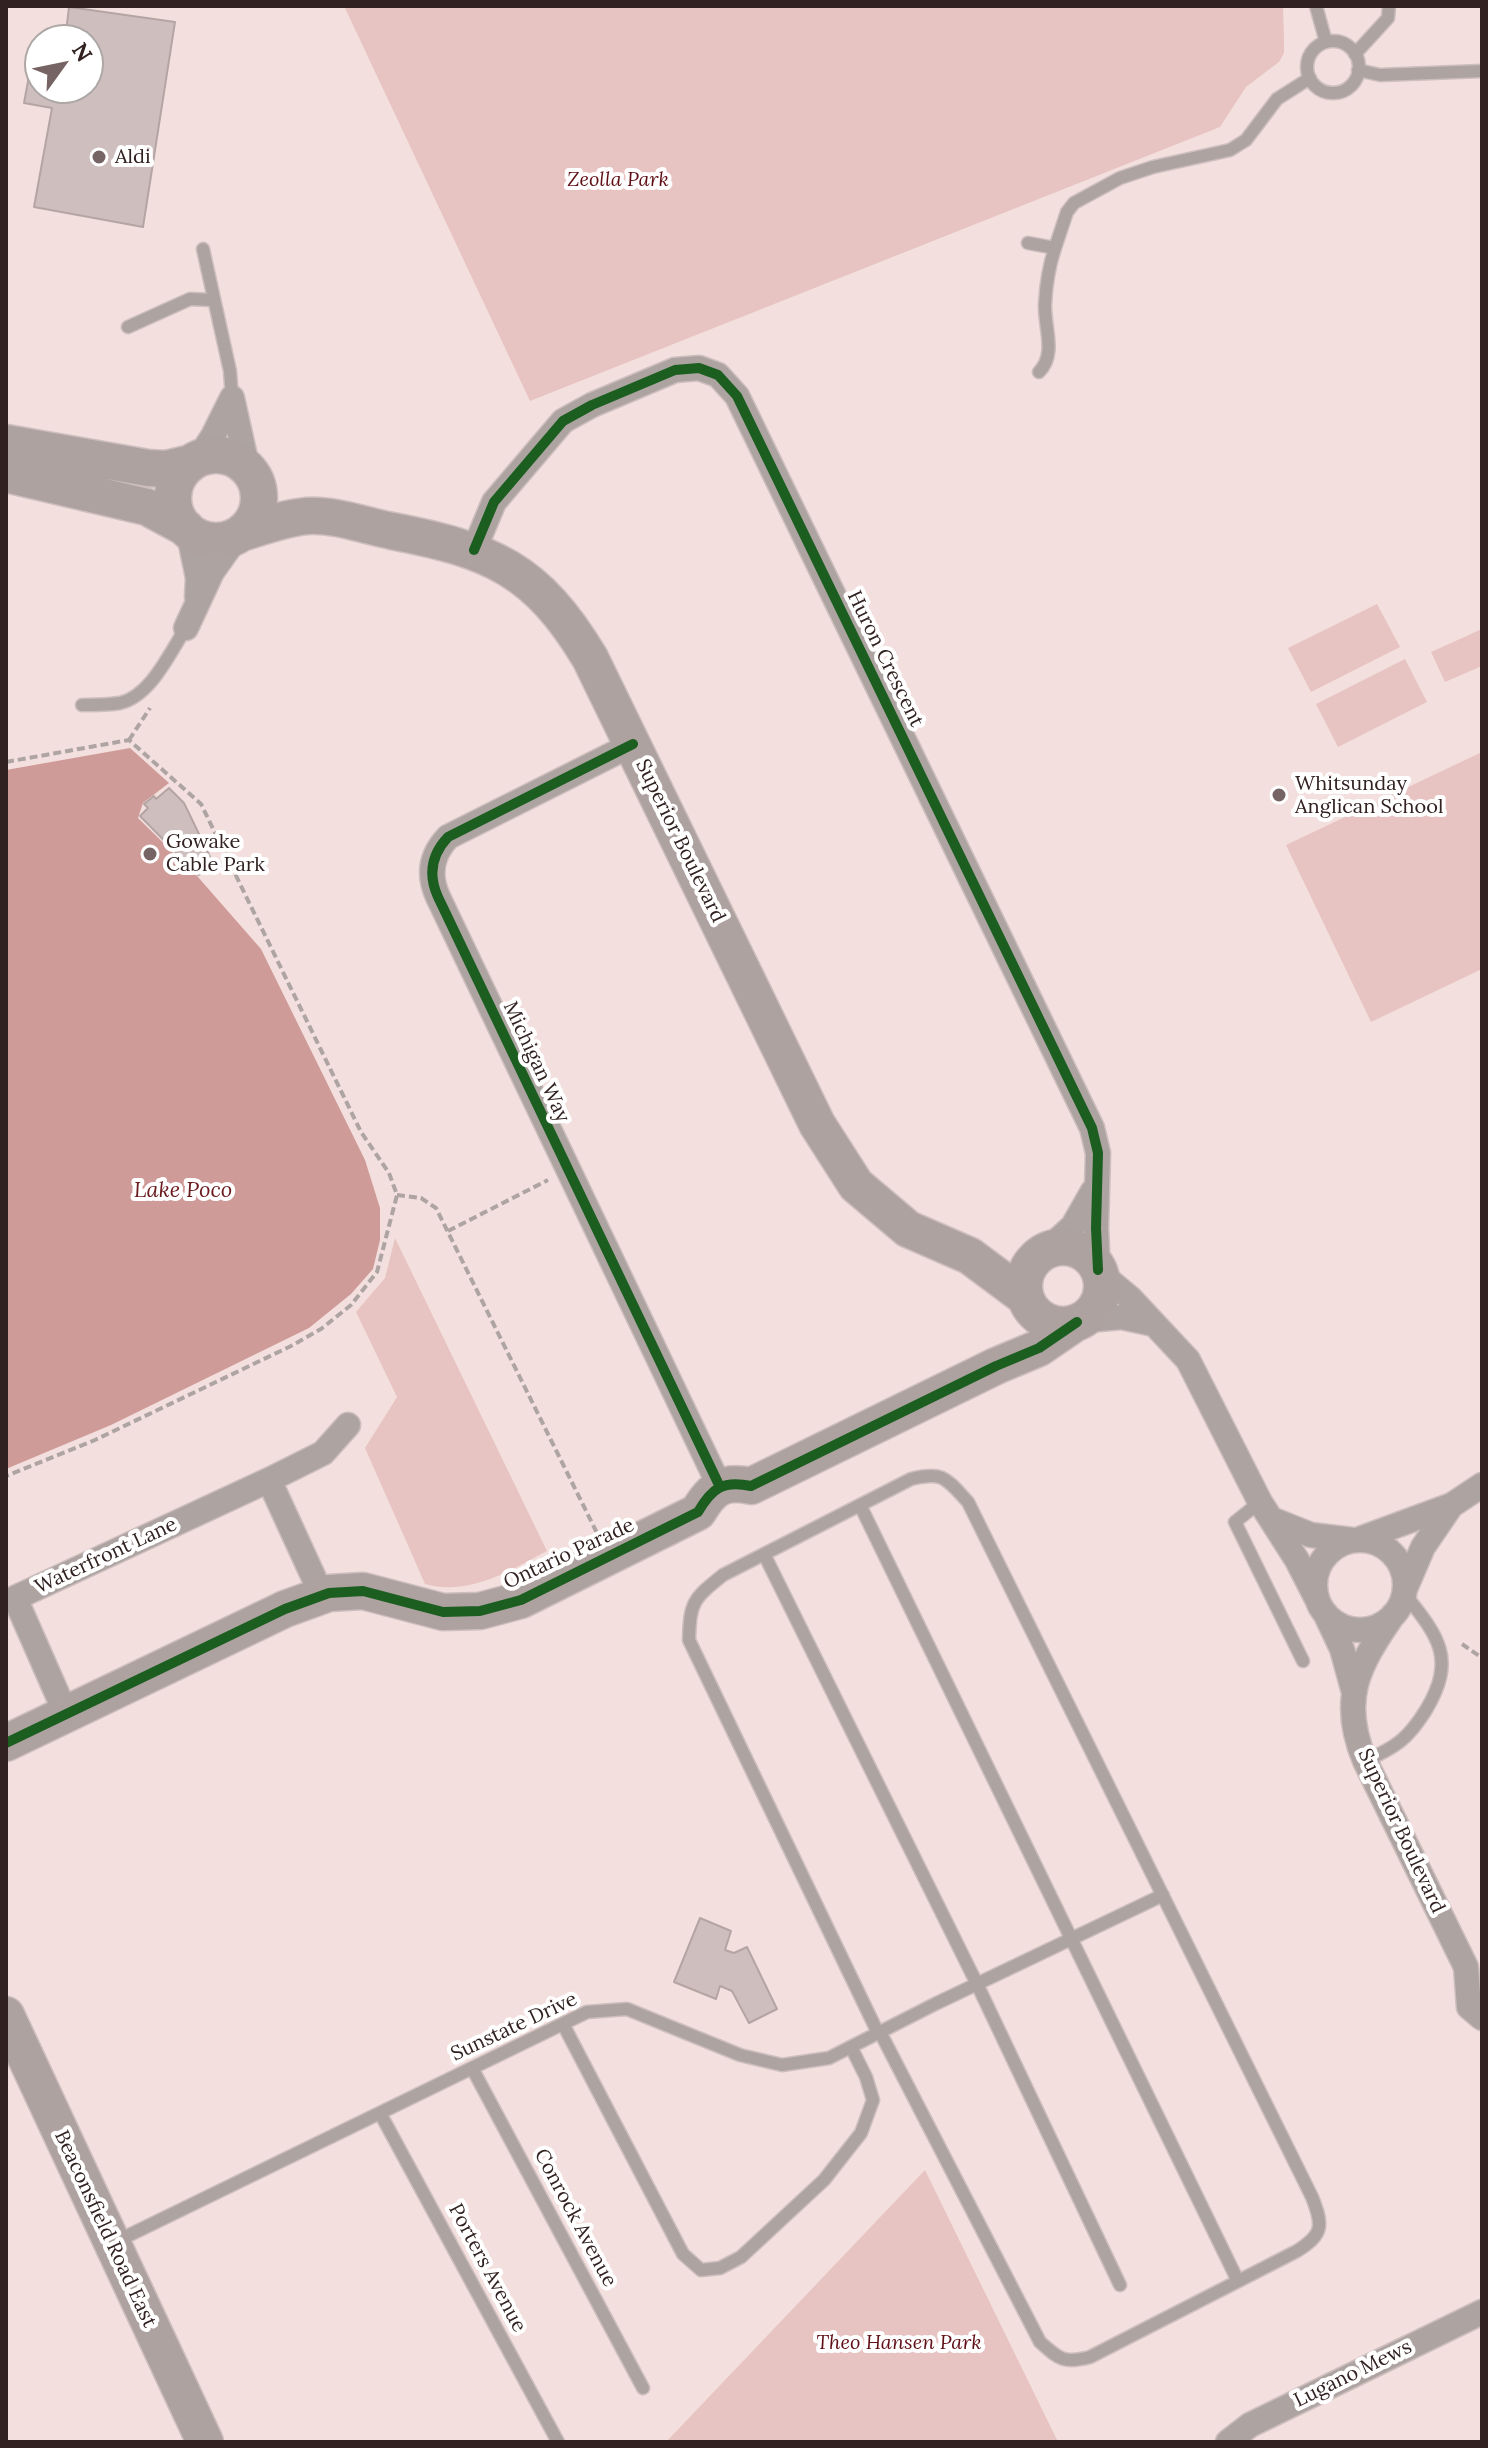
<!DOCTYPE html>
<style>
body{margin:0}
#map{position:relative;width:1488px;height:2448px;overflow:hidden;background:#f3e0de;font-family:Lora,serif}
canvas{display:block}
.frame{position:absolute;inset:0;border:8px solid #312221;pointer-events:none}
.north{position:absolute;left:24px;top:24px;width:80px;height:80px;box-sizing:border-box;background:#fff;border:2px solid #ada7a6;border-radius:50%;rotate:57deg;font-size:22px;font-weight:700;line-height:32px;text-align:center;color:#312221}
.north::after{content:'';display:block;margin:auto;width:28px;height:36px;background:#756463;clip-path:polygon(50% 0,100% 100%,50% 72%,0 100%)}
</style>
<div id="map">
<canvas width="1488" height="2448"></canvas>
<div class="frame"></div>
<div class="north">N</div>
</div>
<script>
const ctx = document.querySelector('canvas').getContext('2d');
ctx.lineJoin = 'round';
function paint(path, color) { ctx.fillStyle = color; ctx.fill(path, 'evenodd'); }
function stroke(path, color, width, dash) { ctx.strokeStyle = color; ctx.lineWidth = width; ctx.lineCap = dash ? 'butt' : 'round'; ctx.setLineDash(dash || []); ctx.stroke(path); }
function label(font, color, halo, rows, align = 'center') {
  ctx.font = font + ' Lora,serif'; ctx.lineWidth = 8; ctx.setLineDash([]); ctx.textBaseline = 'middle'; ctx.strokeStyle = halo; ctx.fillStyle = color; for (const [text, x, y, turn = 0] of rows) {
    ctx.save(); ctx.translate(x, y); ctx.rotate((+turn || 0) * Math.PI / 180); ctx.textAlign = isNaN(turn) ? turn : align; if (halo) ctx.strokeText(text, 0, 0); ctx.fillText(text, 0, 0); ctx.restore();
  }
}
paint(new Path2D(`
 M344 6H1283L1284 41V53L1279 62 1246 87 1220 127 530 401Z
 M1377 604 1400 647 1311 692 1288 648Z
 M1482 629V666L1445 682 1431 652Z
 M1405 659 1427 702 1338 747 1316 704Z
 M1482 752V969L1371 1022 1286 845Z
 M395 1238 547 1551C509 1571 470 1596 425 1584L365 1448 397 1397 356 1312 385 1278Z
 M925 2170 1058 2442H666Z`), '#e7c4c1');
paint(new Path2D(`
 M130 748 169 783 143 803 138 818 198 877 261 949 365 1160 380 1208V1240L373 1269 351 1294 309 1328 111 1425 6 1469V770Z`), '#cf9b98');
const building = new Path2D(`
 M69 7 175 22 143 227 34 207 52 108 24 103 31 65 40 66V88H88V40H65Z
 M169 788 184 803 215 867 198 875 140 816 148 808 144 804 154 796 156 799Z
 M700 1918 731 1931 725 1950 734 1953 747 1947 777 2009 749 2023 732 1991 720 1986 716 1999 674 1982Z`);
paint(building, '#cfbebe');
stroke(building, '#b4a5a3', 2);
const lane = new Path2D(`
 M1316 6 1326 42
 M1307 67a26 26 0 1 1 52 0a26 26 0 1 1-52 0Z
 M1355 54 1388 18 1389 6
 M1358 70 1380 75 1482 71
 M1028 243 1055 248C1049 266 1046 285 1045 304 1044 327 1057 354 1039 372
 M1055 248 1067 212 1074 203 1120 178 1153 167 1230 150 1246 140 1277 99 1310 78
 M203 249 230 371 232 398
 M128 327 190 299 213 300
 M82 705C95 705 108 705 120 703 151 696 170 652 186 628
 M1260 1502 1235 1522 1303 1661
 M860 1505 1238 2281
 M764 1554 977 1984 1120 2285
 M1365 1761C1396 1747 1408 1739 1426 1710 1457 1658 1438 1636 1404 1593
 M563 2024 683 2254 701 2270 720 2268 741 2257 824 2180 861 2133 873 2100 866 2077 851 2047
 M878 2033 689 1640C690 1602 693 1599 723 1575L911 1479C943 1471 946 1478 968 1502L1312 2197C1323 2225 1324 2234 1297 2251L1090 2357C1064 2364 1059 2359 1040 2342L880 2032
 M472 2068 643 2388
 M380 2113 558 2442
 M115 2242 587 2012 627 2009 740 2055 782 2065 829 2058 935 2004 1163 1895`);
const street = new Path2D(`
 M232 398 248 470
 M198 459 213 436 232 398
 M188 530 198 578 197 597
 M474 550 494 502 563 421 592 405 675 370 699 368 718 375 737 396 1092 1128 1098 1153 1096 1228 1098 1270
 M186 628 212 572 239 534
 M633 744 448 837C431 855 428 875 438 897L720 1487
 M1047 1250 1073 1226 1093 1191
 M1099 1272 1130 1298 1188 1360 1260 1502 1297 1560 1318 1601
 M1079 1321 1121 1317 1154 1324
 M269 1480 323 1453 348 1425
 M1271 1519 1311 1535 1353 1540
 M1357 1540 1452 1505 1482 1485
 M1315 1585a45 45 0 1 1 90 0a45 45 0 1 1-90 0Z
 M1405 1589 1423 1547 1451 1506
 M1325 1613 1342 1649 1353 1689
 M1393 1615C1358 1666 1339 1699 1365 1761L1466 1967 1469 2007 1482 2018
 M66 1714 15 1598 269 1480 314 1578 320 1597
 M1228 2442 1250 2425 1482 2312`);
const secondary = new Path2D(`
 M6 443 148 468 166 469 191 463
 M173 498a43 43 0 1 1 86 0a43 43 0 1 1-86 0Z
 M6 474 147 507 186 528
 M242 533C263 526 285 518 307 516 334 514 366 526 392 531 491 550 537 569 590 658L817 1124 856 1185 908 1229 970 1256 1025 1297
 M1024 1286a39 39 0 1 1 78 0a39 39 0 1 1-78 0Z
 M6 1743 285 1609 329 1593 363 1591 443 1612 480 1611 521 1600 698 1512C712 1488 723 1480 751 1486L996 1366 1039 1348 1077 1322
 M6 2015 205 2442`);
stroke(lane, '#cebfbe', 15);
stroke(street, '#cebfbe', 27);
stroke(secondary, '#cebfbe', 39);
stroke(new Path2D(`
 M129 740 150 708
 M6 762 129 740 201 804 361 1132 389 1173 397 1195 377 1272 351 1305 321 1329 291 1346 95 1440 6 1476
 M397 1195 421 1198 436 1208 597 1533
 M448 1231 548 1180
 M1462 1644 1482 1658`), '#aea4a2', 4, [8, 4]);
stroke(lane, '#ada4a2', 12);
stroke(street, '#ada4a2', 24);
stroke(secondary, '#aea2a1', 36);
stroke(new Path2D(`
 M474 550 494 502 563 421 592 405 675 370 699 368 718 375 737 396 1092 1128 1098 1153 1096 1228 1098 1270
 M633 744 448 837C431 855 428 875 438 897L720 1487
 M6 1743 285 1609 329 1593 363 1591 443 1612 480 1611 521 1600 698 1512C712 1488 723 1480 751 1486L996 1366 1039 1348 1077 1322`), '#1b5e20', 10);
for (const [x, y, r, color] of [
 [99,157,8,"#756463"],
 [1279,795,8,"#756463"],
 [150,854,8,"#756463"]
]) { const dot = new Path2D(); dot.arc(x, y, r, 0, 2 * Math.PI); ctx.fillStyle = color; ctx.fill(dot); stroke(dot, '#fff', 3); }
label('20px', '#312221', '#fff', [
 ["Aldi",115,157],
 ["Whitsunday",1295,784],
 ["Anglican School",1295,807],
 ["Gowake",166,842],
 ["Cable Park",166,865]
], 'left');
label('italic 20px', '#600e15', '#fff', [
 ["Zeolla Park",618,180],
 ["Theo Hansen Park",899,2343]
]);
label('20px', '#312221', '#fff', [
 ["Huron Crescent",885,659,64],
 ["Superior Boulevard",680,841,64],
 ["Michigan Way",536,1062,65],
 ["Ontario Parade",569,1554,-25],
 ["Waterfront Lane",106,1556,-25],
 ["Superior Boulevard",1401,1831,65],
 ["Sunstate Drive",514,2027,-25],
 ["Conrock Avenue",575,2218,62],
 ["Beaconsfield Road East",105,2229,65],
 ["Porters Avenue",487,2268,62],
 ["Lugano Mews",1353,2374,-26]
]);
label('italic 22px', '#6b1a1e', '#fff', [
 ["Lake Poco",183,1191]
]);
</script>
